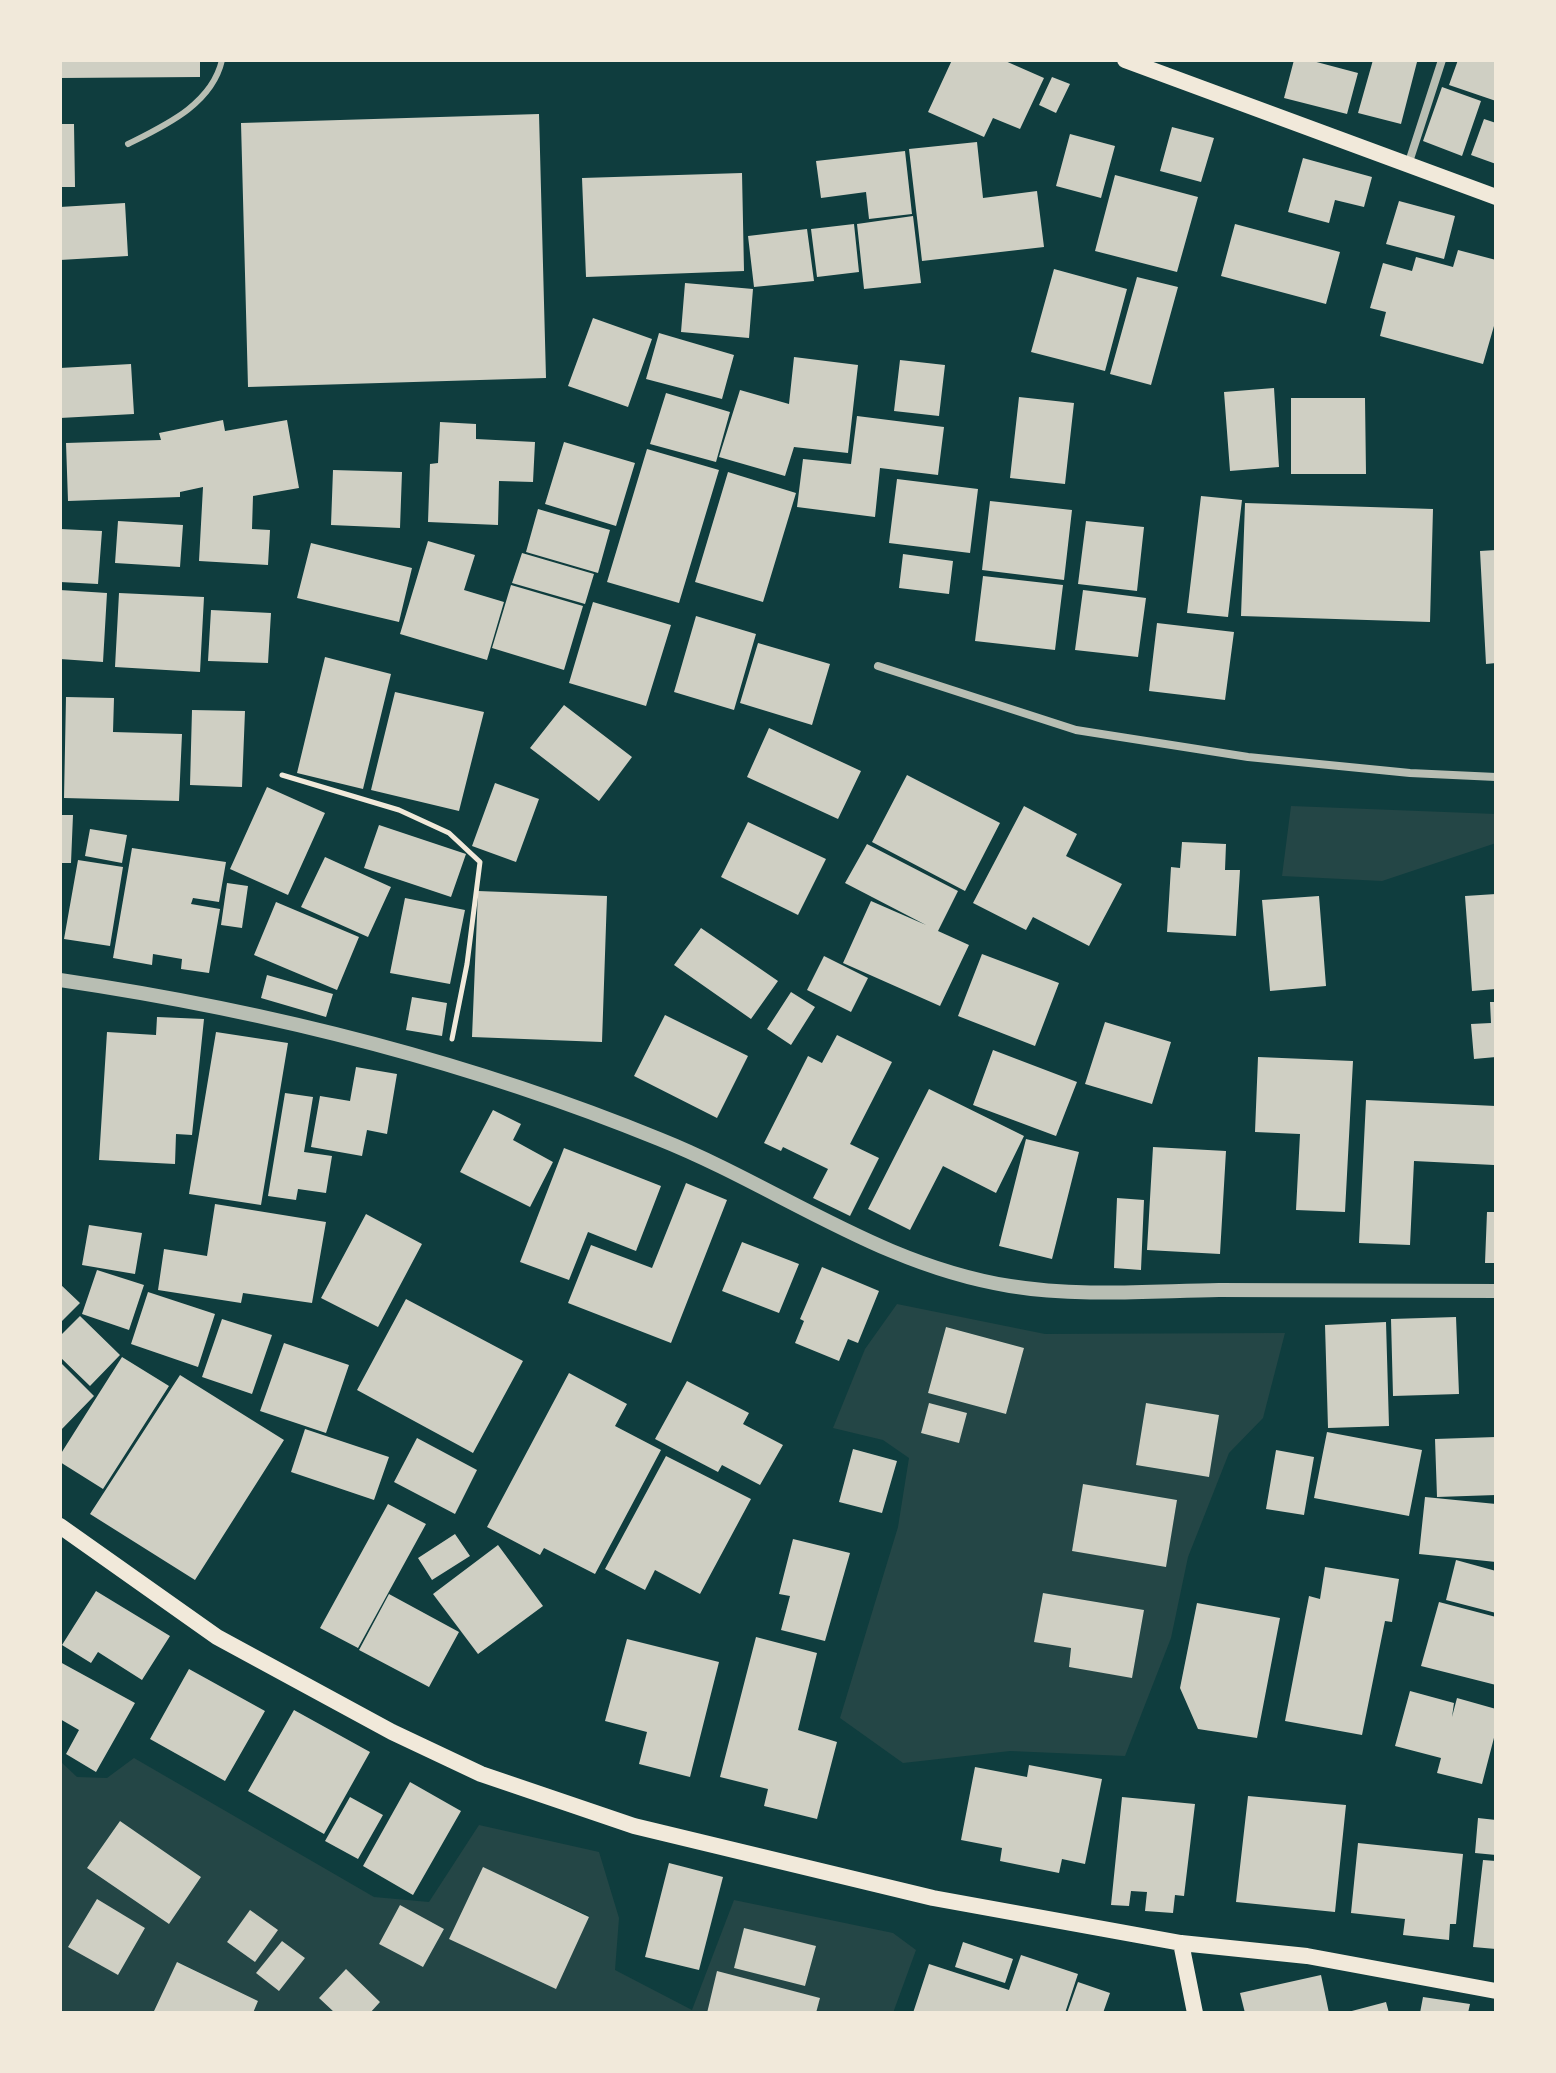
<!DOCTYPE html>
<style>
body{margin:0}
#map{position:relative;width:1556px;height:2073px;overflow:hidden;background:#0f3d3e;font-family:"Playfair Display",serif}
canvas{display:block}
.frame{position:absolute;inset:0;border:62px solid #f1e9da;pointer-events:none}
</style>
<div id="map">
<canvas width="1556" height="2073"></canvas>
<div class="frame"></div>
</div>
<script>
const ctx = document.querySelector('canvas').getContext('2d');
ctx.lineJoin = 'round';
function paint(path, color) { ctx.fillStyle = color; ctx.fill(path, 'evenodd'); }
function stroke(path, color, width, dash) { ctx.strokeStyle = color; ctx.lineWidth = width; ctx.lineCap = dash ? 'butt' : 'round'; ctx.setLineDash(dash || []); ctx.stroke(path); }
paint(new Path2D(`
 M1291 806 1496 814V843L1382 881 1282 876Z
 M897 1304 1045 1334 1285 1333 1263 1418 1229 1453 1188 1557 1171 1638 1125 1756 1010 1751 903 1763 840 1718 898 1527 909 1458 883 1440 833 1428 865 1349ZM946 1327 1024 1348 1006 1414 928 1393ZM1146 1403 1219 1415 1209 1477 1136 1465ZM929 1404 966 1413 959 1443 921 1433ZM1083 1484 1177 1500 1166 1566 1072 1551ZM1043 1593 1144 1610 1132 1677 1069 1667 1071 1648Z
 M134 1758 374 1897 429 1902 479 1825 599 1852 619 1918 615 1970 692 2010 734 1900 893 1933 916 1950 893 2013H816L819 1998 718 1972 707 2013H370L380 2002 346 1970 319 1998 335 2013H253L258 2001 178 1962 154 2010 158 2013H60V1761L77 1777 107 1778ZM120 1821 201 1877 169 1924 87 1868ZM484 1868 589 1916 556 1988ZM97 1900 145 1928 118 1975 69 1947ZM400 1906 444 1929 423 1967 379 1944ZM250 1911 255 1962 227 1942ZM744 1928 816 1947 805 1986 734 1968ZM282 1941 305 1958 279 1990 257 1973Z`), '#244646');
paint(new Path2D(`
 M60 60H200V77L60 78Z
 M952 60H1003L1044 78 1020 129 993 118 984 137 928 112Z
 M1294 60H1309L1358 73 1347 114 1284 98Z
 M1373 60 1417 62 1401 124 1358 113Z
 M1458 60H1496V101L1449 85Z
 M1052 77 1070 84 1056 113 1039 105Z
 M1442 87 1481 101 1462 156 1423 141Z
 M539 114 546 378 248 387 241 123Z
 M1484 119 1496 123V164L1471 155Z
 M60 124H74L75 187H60Z
 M1172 127 1214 138 1201 182 1160 171Z
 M1070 134 1115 146 1101 198 1056 186Z
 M977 142 983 198 1037 191 1044 247 922 261 909 149Z
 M905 151 912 214 869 219 866 192 821 198 816 161Z
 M1303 158 1372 177 1364 207 1335 200 1329 223 1288 212Z
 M742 173 744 271 586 277 582 178Z
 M1115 175 1198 197 1177 272 1095 251Z
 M1399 201 1455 216 1444 259 1386 244Z
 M125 203 128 256 60 260V207Z
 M913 216 921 283 864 289 857 224Z
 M854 224 859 272 817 277 811 229Z
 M1235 224 1340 252 1326 304 1221 276Z
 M807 229 814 281 754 287 748 236Z
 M1458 250 1496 260V319L1483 364 1380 336 1386 312 1370 308 1383 263 1412 271 1416 257 1453 267Z
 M1054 269 1127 289 1105 371 1031 352Z
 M1137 277 1178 287 1151 385 1110 374Z
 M685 283 753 289 749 338 681 332Z
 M593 318 652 339 628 407 568 386Z
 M659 333 734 355 722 399 646 379Z
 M794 357 858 365 848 453 794 447 785 476 719 457 740 390 789 404Z
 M900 360 945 365 939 416 894 411Z
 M131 364 134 414 60 418V368Z
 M1274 388 1279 467 1230 471 1224 392Z
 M666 393 730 412 716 462 650 444Z
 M1019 397 1074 403 1065 484 1010 478Z
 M1291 398H1365L1366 474H1291Z
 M857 416 944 427 938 475 880 468 875 517 797 507 803 459 851 464Z
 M223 420 225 431 287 420 299 488 253 496 252 529 270 530 268 565 199 561 203 487 180 492V497L68 501 66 443 161 440 159 433Z
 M440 422 476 424V439L535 442 533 482 499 481 498 525 428 522 430 464 438 463Z
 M564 442 635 463 616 526 545 504Z
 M647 449 719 470 679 603 607 582Z
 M333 470 402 472 400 528 331 525Z
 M728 472 796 493 763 602 695 582Z
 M897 479 978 489 970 553 889 543Z
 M1201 496 1242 500 1228 617 1187 613Z
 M990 501 1072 510 1064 580 982 570Z
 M1245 503 1433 509 1430 622 1241 616Z
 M538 509 610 530 598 573 526 552Z
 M118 521 183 525 180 567 115 563Z
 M1086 521 1144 527 1137 591 1078 584Z
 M60 529 102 531 98 584 60 582Z
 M428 541 475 555 464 590 504 602 487 660 400 634Z
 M311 543 412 568 399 622 297 598Z
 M1496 550V663L1486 664 1480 551Z
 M522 553 594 574 585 604 512 583Z
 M903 554 953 561 949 594 899 588Z
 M983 576 1063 585 1055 650 975 641Z
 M511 585 583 606 564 670 492 648Z
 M60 590 107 593 103 662 60 659Z
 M1083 590 1146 598 1138 657 1075 650Z
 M119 593 204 597 200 672 115 667Z
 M593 602 671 625 646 706 569 683Z
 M211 610 271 613 268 663 208 661Z
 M696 616 756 634 734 710 674 692Z
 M1157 623 1234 632 1225 700 1149 691Z
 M758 643 830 664 812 725 740 703Z
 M325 657 391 674 363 789 297 773Z
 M395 692 484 712 459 811 371 790Z
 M66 697 114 698 113 732 182 734 179 801 64 798Z
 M564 705 632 757 599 801 530 748Z
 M192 710 245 711 242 787 190 785Z
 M769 728 861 771 838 819 747 777Z
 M907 775 1000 823 965 891 872 842Z
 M495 783 539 799 516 862 472 846Z
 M267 787 325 813 288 895 230 869Z
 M1024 806 1077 834 1066 856 1122 884 1089 946 1033 917 1026 930 973 903Z
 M60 815H73L71 863H60Z
 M748 822 826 859 798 915 721 877Z
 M379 825 466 854 451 897 364 868Z
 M90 829 127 835 122 863 85 856Z
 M1182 842 1226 844 1225 870H1240L1236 936 1167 932 1171 867 1180 868Z
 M867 844 958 891 938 931 969 945 940 1006 843 963 871 901 926 925 845 883Z
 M132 848 226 862 219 902 193 898 191 904 220 909 209 973 181 969 182 959 153 954 152 965 113 958Z
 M325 857 391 887 368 937 301 907Z
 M78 860 123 867 110 946 64 939Z
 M227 883 248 886 242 928 221 925Z
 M478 891 607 896 602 1042 472 1037Z
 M1496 894V989L1472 991 1465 896Z
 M1319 896 1326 986 1270 991 1262 900Z
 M405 898 465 910 450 984 390 973Z
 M276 902 359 937 337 990 254 955Z
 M701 928 778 981 751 1019 674 965Z
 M982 954 1059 983 1035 1046 958 1016Z
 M824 956 868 978 851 1012 807 990Z
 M267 975 333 994 326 1017 261 998Z
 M791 992 815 1007 791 1045 767 1029Z
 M412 997 447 1003 442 1036 406 1030Z
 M1490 1002H1496V1057L1474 1059 1471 1024 1491 1023Z
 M665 1015 748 1056 717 1118 634 1076Z
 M157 1017 204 1019 192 1135 176 1134 175 1164 99 1160 107 1032 156 1035Z
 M1105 1022 1171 1042 1152 1104 1085 1084Z
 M216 1032 288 1043 261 1205 189 1194Z
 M837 1035 892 1062 850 1144 879 1158 850 1216 813 1198 828 1169 783 1147 781 1151 764 1143 808 1056 822 1063Z
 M993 1050 1077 1082 1056 1136 973 1105Z
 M1258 1057 1353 1061 1345 1212 1296 1210 1300 1134 1255 1132Z
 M356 1067 397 1074 387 1134 367 1130 362 1156 311 1147 320 1096 350 1101Z
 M929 1089 1024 1136 996 1193 943 1166 910 1230 868 1209Z
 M285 1093 313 1097 304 1152 332 1156 326 1193 298 1189 296 1200 268 1196Z
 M1366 1100 1496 1106 1494 1165 1414 1161 1410 1245 1359 1243Z
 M493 1110 521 1124 513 1140 553 1162 530 1207 460 1172Z
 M1026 1139 1079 1152 1052 1259 999 1246Z
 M1153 1147 1226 1151 1220 1254 1147 1250Z
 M564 1148 661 1186 636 1251 588 1232 569 1280 520 1262Z
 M686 1183 727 1200 671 1343 568 1303 591 1245 652 1268Z
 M1117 1198 1144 1200 1141 1270 1114 1268Z
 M215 1204 326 1222 312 1303 243 1293 241 1303 158 1290 164 1249 207 1256Z
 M1487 1212H1496V1263H1485Z
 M366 1214 422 1244 378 1327 321 1298Z
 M89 1225 142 1233 135 1274 82 1265Z
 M742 1242 799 1264 779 1313 722 1291Z
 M822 1267 879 1291 858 1343 848 1339 839 1361 795 1343 804 1321 800 1319Z
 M97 1270 144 1285 129 1330 82 1314Z
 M60 1284 80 1303 60 1323Z
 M148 1292 215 1314 198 1367 131 1344Z
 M406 1299 523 1361 473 1453 357 1390Z
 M80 1316 120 1355 90 1386 60 1357V1336Z
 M1456 1317 1459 1394 1393 1396 1391 1319Z
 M222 1319 272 1335 252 1394 202 1377Z
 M1386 1322 1389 1426 1328 1428 1325 1325Z
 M946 1327 1024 1348 1006 1414 928 1393Z
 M284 1343 349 1365 326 1433 260 1411Z
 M122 1357 169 1386 103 1489 60 1462V1455Z
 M60 1362 94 1396 60 1431Z
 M569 1373 627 1404 615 1426 661 1450 595 1574 544 1548 540 1555 487 1527Z
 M180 1375 284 1440 195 1580 90 1514Z
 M687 1381 749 1413 743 1424 783 1445 760 1485 722 1465 718 1472 655 1439Z
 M929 1403 967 1413 959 1443 921 1433Z
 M1146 1403 1219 1415 1209 1477 1136 1465Z
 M305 1429 389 1457 374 1500 291 1472Z
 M1327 1432 1422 1450 1409 1516 1314 1498Z
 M1496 1437V1495L1437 1497 1435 1439Z
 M417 1438 477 1470 455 1514 394 1482Z
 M853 1449 897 1461 882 1513 839 1502Z
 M1276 1450 1314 1457 1304 1515 1266 1509Z
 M666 1456 751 1499 700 1594 655 1570 645 1590 605 1569Z
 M1083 1484 1177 1500 1166 1567 1072 1551Z
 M1425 1497 1496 1504V1562L1419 1554Z
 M388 1504 426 1524 358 1648 320 1628Z
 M455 1534 470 1556 432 1580 418 1558Z
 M793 1539 850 1553 825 1641 781 1630 790 1596 779 1594Z
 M498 1545 543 1606 478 1654 433 1594Z
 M1456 1560 1496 1571V1613L1446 1600Z
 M1325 1567 1399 1579 1392 1622 1385 1621 1362 1735 1285 1721 1309 1596 1320 1599Z
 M96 1591 170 1636 142 1680 98 1652 91 1663 62 1645Z
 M1043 1593 1144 1610 1132 1678 1069 1667 1071 1648 1034 1642Z
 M389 1594 459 1632 429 1687 359 1650Z
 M1439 1602 1496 1617V1685L1421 1666Z
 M1197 1603 1280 1618 1257 1738 1198 1729 1180 1688Z
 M756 1637 817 1653 798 1730 837 1742 817 1819 764 1806 768 1789 720 1777Z
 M627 1639 719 1662 690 1777 639 1764 647 1732 605 1721Z
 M60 1662 135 1703 96 1772 66 1754 79 1730 60 1719Z
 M189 1669 265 1711 225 1781 150 1739Z
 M1410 1691 1454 1703 1452 1717 1457 1698 1496 1709V1730L1482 1784 1437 1773 1441 1758 1395 1746Z
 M294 1710 370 1752 324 1834 248 1791Z
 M1029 1765 1102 1779 1085 1864 1062 1859 1059 1873 1000 1861 1002 1848 961 1840 975 1767 1027 1777Z
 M410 1782 461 1811 413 1895 363 1866Z
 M1248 1796 1346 1805 1335 1912 1236 1902Z
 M350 1797 383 1815 358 1859 325 1841Z
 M1122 1797 1195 1804 1184 1896 1175 1895 1173 1913 1145 1911 1147 1892 1131 1891 1129 1906 1111 1905Z
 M1478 1818 1496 1820V1855L1475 1853Z
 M120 1821 201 1877 169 1924 87 1868Z
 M1358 1843 1463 1854 1456 1924H1450L1449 1940 1403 1935 1405 1919 1351 1913Z
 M1483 1860 1496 1861V1949L1473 1947Z
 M669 1863 723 1877 699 1970 645 1957Z
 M483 1867 589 1917 556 1989 449 1939Z
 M97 1899 145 1928 118 1975 68 1947Z
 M400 1905 444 1929 423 1967 379 1944Z
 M250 1910 278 1930 255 1962 227 1942Z
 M744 1928 816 1946 805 1986 734 1968Z
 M282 1941 305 1958 279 1991 256 1973Z
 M963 1942 1013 1959 1005 1983 955 1967Z
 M1021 1955 1078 1974 1065 2013H913L929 1964 1009 1990Z
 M177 1962 258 2001 253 2013 154 2011Z
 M346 1969 380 2002 370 2013H335L319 1998Z
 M717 1971 820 1998 816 2013H707Z
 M1321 1975 1329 2013H1245L1240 1993Z
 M1078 1982 1110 1993 1103 2013H1067Z
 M1423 1997 1470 2004 1468 2013H1420Z
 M1386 2002 1389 2013H1348V2012Z`), '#cfcfc3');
stroke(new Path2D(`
 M282 775 399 810 449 833 480 862 467 964 452 1039`), '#f1e9da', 5);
stroke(new Path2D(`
 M128 144C166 125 212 104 222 60`), '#b8beb3', 6);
stroke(new Path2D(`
 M1408 165 1442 60
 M878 666 1076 730 1248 757 1410 773 1496 777`), '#b8beb3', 8);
stroke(new Path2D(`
 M60 980C264 1010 468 1061 659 1139 779 1187 879 1265 1010 1286 1078 1297 1150 1291 1219 1290 1311 1290 1404 1291 1496 1291`), '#b8beb3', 14);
stroke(new Path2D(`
 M1125 60 1496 197
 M60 1526 217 1637 392 1732 481 1774 634 1826 933 1898 1181 1943 1307 1956 1496 1991
 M1181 1943 1195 2013`), '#f1e9da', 16);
</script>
